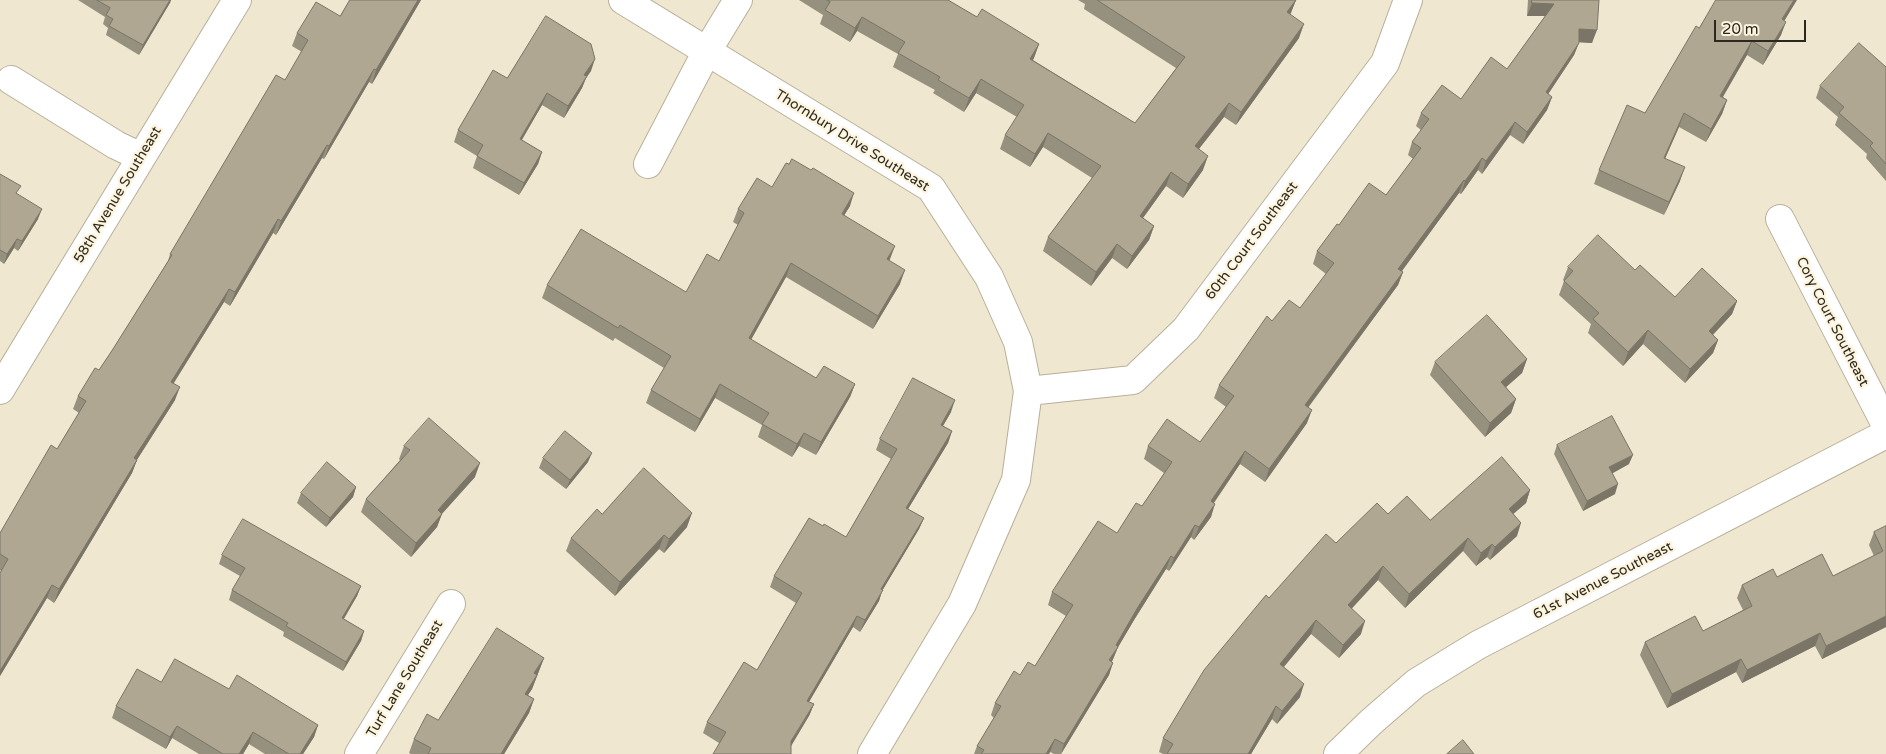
<!DOCTYPE html>
<style>
body{margin:0}
#map{position:relative;width:1886px;height:754px;overflow:hidden;background:#f0e7d0;font-family:"Varela Round",sans-serif}
canvas{display:block}
.scale{position:absolute;left:1714px;top:20px;width:92px;height:22px;box-sizing:border-box;border:2px solid #2b2820;border-top:0;padding-left:6px;font-size:15px;line-height:18px;white-space:nowrap;color:#2b2820;-webkit-text-stroke:4px #fdf4dd;paint-order:stroke}
</style>
<div id="map">
<canvas width="1886" height="754"></canvas>
<div class="scale">20 m</div>
</div>
<script>
const ctx = document.querySelector('canvas').getContext('2d');
ctx.lineJoin = 'round';
function stroke(path, color, width, dash) { ctx.strokeStyle = color; ctx.lineWidth = width; ctx.lineCap = dash ? 'butt' : 'round'; ctx.setLineDash(dash || []); ctx.stroke(path); }
function paint(path, color) { ctx.fillStyle = color; ctx.fill(path, 'evenodd'); }
function label(font, color, halo, rows, align = 'center') {
  ctx.font = font + ' "Varela Round",sans-serif'; ctx.lineWidth = 4.5; ctx.setLineDash([]); ctx.textBaseline = 'middle'; ctx.strokeStyle = halo; ctx.fillStyle = color; for (const [text, x, y, turn = 0] of rows) {
    ctx.save(); ctx.translate(x, y); ctx.rotate((+turn || 0) * Math.PI / 180); ctx.textAlign = isNaN(turn) ? turn : align; if (halo) ctx.strokeText(text, 0, 0); ctx.fillText(text, 0, 0); ctx.restore();
  }
}
const minor = new Path2D(`
 M623 0 931 188 989 277 1018 342 1028 391 1016 480 962 604 872 754
 M11 80 116 145 141 157
 M648 164 707 51 738 0
 M1780 219 1886 425
 M0 390 237 0
 M1028 391 1133 380 1186 329 1385 63 1408 0
 M359 754 451 604
 M1338 754 1371 722 1416 683 1478 645 1886 434`);
stroke(minor, '#b8b09b', 30);
stroke(minor, '#fff', 28);
paint(new Path2D(`
 M78 0H171L139 55 106 35 108 28 103 24 105 17Z
 M350 0H421L372 84 369 82 324 159 322 158 276 235 273 233 230 306 224 302 174 383 175 400 137 460 132 473 54 603 47 598 0 676V573L1 571 0 570V533L57 449 79 413 73 409 78 396 99 370 113 349 168 261 170 254 285 80 302 52 292 46 297 33 340 16Z
 M799 0H948L977 17 1039 44 1033 60 1135 123 1176 68 1084 9 1085 4 1078 0H1296L1290 14 1299 38 1236 125 1224 117 1199 149 1203 170 1183 198 1166 186 1143 218 1154 226 1149 240 1127 269 1112 258 1091 286 1043 251 1048 237 1092 178 1043 147 1030 167 1000 149 1005 135 1017 117 976 93 964 112 933 93 935 90 893 67 898 54 857 31 850 42 820 24 823 15Z
 M1528 0H1599L1592 43 1579 42 1574 55 1548 94 1552 97 1547 110 1523 144 1510 135 1482 174 1478 170 1461 194 1459 193 1401 271 1403 272 1398 285 1308 408 1307 423 1265 482 1240 464 1214 503 1211 517 1194 540 1191 537 1169 571 1166 569 1134 620 1118 647 1112 662 1109 675 1061 754H1054L1050 752 1049 754H974L977 746 994 718 991 715 995 703 1020 675 1035 666 1066 616 1048 605 1052 592 1117 533 1142 506 1164 473 1144 459 1148 446 1200 442 1226 407 1214 398 1219 385 1272 321 1300 308 1326 274 1313 264 1317 251 1339 225 1386 195 1413 159 1408 155 1412 142 1421 130 1416 126 1421 113 1461 99 1507 69 1545 16H1527Z
 M1784 21 1781 35 1763 65 1747 55 1723 97 1727 100 1722 114 1706 142 1679 127 1665 159 1680 181 1664 215 1594 184 1599 170 1645 113 1699 28Z
 M1886 67V181L1866 158 1867 154 1835 125 1838 117 1816 98 1820 86Z
 M591 71 586 78 582 88 564 118 542 105 522 140 542 152 538 164 519 195 473 168 477 156 454 142 458 130 507 78Z
 M0 174 38 219 18 251 14 248 4 264 0 261Z
 M772 187 850 206 844 215 890 259 889 260 900 284 873 329 786 277 751 340 816 378 855 384 850 397 816 455 799 446 792 457 758 437 762 425 715 398 695 432 646 403 651 390 664 368 615 338 613 341 542 298 547 285 686 292 719 261 738 225 733 222 738 209Z
 M1568 267 1635 270 1675 297 1737 301 1732 314 1713 335 1718 340 1713 353 1685 383 1643 344 1623 366 1588 333 1591 324 1559 295 1564 281 1563 280Z
 M1527 359 1522 373 1506 387 1516 399 1511 413 1485 437 1430 375 1435 362Z
 M951 412 943 426 952 431 948 443 908 509 924 518 919 529 882 591 879 601 860 632 853 627 809 702 814 704 809 716 719 743 703 733 707 722 757 670 796 603 770 587 774 576 823 526 846 537 891 459 876 450 880 439Z
 M1557 445 1629 464 1612 473 1615 494 1583 511 1554 454Z
 M404 446 475 477 442 513 437 527 411 557 361 512 366 499 400 460 399 459Z
 M543 458 588 462 566 489 539 468Z
 M356 487 353 497 326 527 297 503 301 493Z
 M1530 490 1526 503 1513 514 1517 536 1490 560 1487 557 1476 566 1463 551 1405 608 1378 580 1352 608 1361 634 1339 658 1311 634 1284 667 1300 697 1277 724 1272 719 1251 754H1163L1159 752 1163 738 1269 598 1336 543 1388 514 1430 520Z
 M602 514 687 527 664 553 659 549 615 596 566 551 571 538Z
 M1886 526V627L1822 659 1815 646 1742 683 1736 672 1667 708 1640 655 1645 642 1703 631 1743 610 1737 598 1742 585 1777 577 1833 576 1874 556 1869 545 1874 532Z
 M222 555 361 586 357 596 344 619 364 631 361 641 343 671 283 636 284 632 229 600 232 590 240 576 219 564Z
 M544 658 532 689 528 695 534 699 529 713 504 754H411L409 753 414 739Z
 M161 682 229 689 318 725 314 737 303 754H265L249 744 243 754H199L172 738 166 749 112 718 116 706Z`), '#96907e');
paint(new Path2D(`
 M170 0H171L170 3 139 55 143 45Z
 M418 0H421L372 84 376 70Z
 M1296 0 1291 13 1282 26 1287 12Z
 M1794 0H1797L1777 33 1782 19Z
 M1532 3 1554 4 1549 16H1527Z
 M862 17 857 31 850 42 855 28Z
 M1786 22 1781 35 1763 65 1768 51Z
 M1304 24 1299 38 1236 125 1241 112Z
 M1579 29 1597 30 1592 43 1575 42Z
 M1752 41 1747 55 1715 110 1720 96Z
 M1579 43 1574 55 1541 105 1546 92Z
 M1039 44 1034 58 1025 72 1030 59Z
 M595 59 591 71 586 78 582 88 564 118 568 106 584 75Z
 M374 69 369 82 324 159 329 146Z
 M981 79 976 93 964 112 969 98Z
 M547 93 542 105 515 151 520 139Z
 M1552 97 1547 110 1523 144 1527 132Z
 M1727 100 1722 114 1706 142 1711 129Z
 M1229 103 1224 117 1190 160 1195 146Z
 M1684 113 1679 127 1659 172 1664 158Z
 M1515 122 1510 135 1482 174 1486 161Z
 M1048 133 1043 147 1030 167 1035 154Z
 M327 145 322 158 276 235 281 221Z
 M542 152 538 164 519 195 524 183Z
 M1208 156 1203 170 1183 198 1188 184Z
 M1482 158 1478 170 1461 194 1465 181Z
 M1685 167 1680 181 1664 215 1669 202Z
 M1171 172 1166 186 1135 229 1140 216Z
 M1464 180 1459 193 1394 282 1398 269Z
 M854 193 850 206 837 227 842 214Z
 M42 209 38 219 18 251 22 241Z
 M278 219 273 233 230 306 235 292Z
 M1154 226 1149 240 1127 269 1132 256Z
 M17 239 14 248 4 264 7 254Z
 M1117 244 1112 258 1091 286 1096 272Z
 M895 246 890 259 882 272 887 259Z
 M791 263 786 277 744 352 749 338Z
 M905 270 900 284 873 329 878 316Z
 M1403 272 1398 285 1300 418 1305 405Z
 M229 289 224 302 166 395 171 382Z
 M1737 301 1732 314 1704 344 1709 331Z
 M1648 330 1643 344 1623 366 1628 352Z
 M1718 340 1713 353 1685 383 1690 369Z
 M1527 359 1522 373 1496 396 1501 382Z
 M720 384 715 398 695 432 700 419Z
 M855 384 850 397 816 455 821 442Z
 M180 387 175 400 129 472 134 458Z
 M1516 399 1511 413 1485 437 1490 423Z
 M955 400 951 412 937 436 941 425Z
 M1312 410 1307 423 1265 482 1269 469Z
 M952 431 948 443 902 519 906 508Z
 M804 433 799 446 792 457 797 444Z
 M1245 451 1240 464 1206 514 1211 501Z
 M592 453 588 462 566 489 570 480Z
 M1633 455 1629 464 1606 477 1609 467Z
 M137 460 132 473 54 603 59 589Z
 M480 463 475 477 433 524 438 510Z
 M1618 484 1615 494 1583 511 1587 501Z
 M356 487 353 497 326 527 330 518Z
 M1530 490 1526 503 1504 522 1509 509Z
 M1215 504 1211 517 1194 540 1199 527Z
 M692 513 687 527 664 553 669 539Z
 M442 514 437 527 411 557 416 543Z
 M924 518 919 529 882 591 879 601 860 632 865 620 881 589Z
 M1521 523 1517 536 1490 560 1495 547Z
 M1195 525 1191 537 1169 571 1174 558Z
 M664 535 659 549 615 596 620 582Z
 M1468 538 1463 551 1405 608 1409 594Z
 M1492 544 1487 557 1476 566 1481 553Z
 M1171 556 1166 569 1134 620 1117 649 1118 647 1113 659 1105 673 1116 645 1138 607Z
 M1383 566 1378 580 1343 618 1348 605Z
 M52 585 47 598 0 676V671Z
 M361 586 357 596 338 628 342 618Z
 M857 616 853 627 803 712 807 701Z
 M1886 616V627L1822 659 1826 646Z
 M1316 620 1311 634 1275 677 1280 664Z
 M1365 621 1361 634 1339 658 1343 645Z
 M364 631 361 641 343 671 346 662Z
 M1820 633 1815 646 1742 683 1747 670Z
 M544 658 532 689 520 707 525 694 534 673Z
 M1741 659 1736 672 1667 708 1672 694Z
 M1113 663 1109 675 1061 754 1064 744Z
 M1304 684 1300 697 1277 724 1282 711Z
 M534 699 529 713 504 754H501Z
 M814 704 809 716 787 753 791 741Z
 M1276 706 1272 719 1251 754H1248Z
 M318 725 314 737 303 754H300Z
 M177 726 172 738 166 749 170 737Z
 M253 732 249 744 243 754H239Z
 M1055 739 1050 752 1049 754H1046Z`), '#7a7566');
const building = new Path2D(`
 M97 0H170L143 45 109 26 113 19 106 15 110 8Z
 M350 0H418L376 70 374 69 329 146 327 145 281 221 278 219 235 292 229 289 171 382 180 387 134 458 137 460 59 589 52 585 0 671V573L8 559 0 554V533L51 445 57 449 86 401 78 396 95 368 99 370 113 349 172 255 170 254 276 75 285 80 308 40 297 33 316 2 340 16Z
 M827 0H948L977 17 982 9 1039 44 1030 59 1135 123 1185 57 1097 0H1296L1287 12 1304 24 1241 112 1229 103 1195 146 1208 156 1188 184 1171 172 1140 216 1154 226 1132 256 1117 244 1096 272 1048 237 1101 166 1048 133 1035 154 1005 135 1024 105 981 79 969 98 938 80 940 77 898 53 905 42 862 17 855 28 825 10 830 2Z
 M1532 0H1599L1597 30 1579 29V43L1546 92 1552 97 1527 132 1515 122 1486 161 1482 158 1465 181 1464 180 1398 269 1403 272 1305 405 1312 410 1269 469 1245 451 1211 501 1215 504 1199 527 1195 525 1174 558 1171 556 1138 607 1116 645 1118 647 1109 660 1113 663 1064 744 1055 739 1046 754H981L984 750 977 746 1001 706 995 703 1014 671 1020 675 1028 662 1035 666 1073 605 1052 592 1098 521 1117 533 1136 503 1142 506 1172 462 1148 446 1167 419 1200 442 1234 396 1219 385 1267 316 1272 321 1289 300 1300 308 1334 263 1317 251 1337 224 1339 225 1369 183 1386 195 1421 148 1412 142 1429 119 1421 113 1442 85 1461 99 1491 57 1507 69 1554 4 1532 3Z
 M1716 0H1794L1782 19 1786 22 1768 51 1752 41 1720 96 1727 100 1711 129 1684 113 1664 158 1685 167 1669 202 1599 170 1627 105 1645 113 1696 26 1699 28Z
 M546 16 591 44 595 59 584 75 587 76 568 106 547 93 520 139 542 152 524 183 477 156 483 145 458 130 493 70 507 78Z
 M1859 43 1886 67V164L1870 146 1873 143 1839 113 1844 107 1820 86Z
 M792 159 811 170 813 168 854 193 842 214 895 246 887 259 905 270 878 316 791 263 749 338 816 378 824 366 855 384 821 442 804 433 797 444 762 424 769 413 720 384 700 419 651 390 671 356 620 325 618 328 547 285 581 229 686 292 707 254 719 261 744 213 738 209 757 178 772 187 786 163 789 164Z
 M0 174 21 186 16 193 42 209 22 241 17 239 7 254 0 250Z
 M1598 235 1635 270 1640 265 1675 297 1702 268 1737 301 1709 331 1718 340 1690 369 1648 330 1628 352 1593 319 1599 313 1564 281 1573 271 1568 267Z
 M1487 315 1527 359 1501 382 1516 399 1490 423 1435 362Z
 M913 378 955 400 941 425 952 431 906 508 924 518 881 589 883 590 865 620 857 616 807 701 814 704 791 741V754H713L726 732 707 722 744 662 757 670 802 593 774 576 809 518 823 526 824 524 846 537 897 449 880 439Z
 M1612 416 1633 455 1609 467 1618 484 1587 501 1557 445Z
 M429 418 480 463 438 510 442 514 416 543 366 499 410 450 404 446Z
 M565 431 592 453 570 480 543 458Z
 M1502 457 1530 490 1509 509 1521 523 1495 547 1492 544 1481 553 1468 538 1409 594 1383 566 1348 605 1365 621 1343 645 1316 620 1280 664 1304 684 1282 711 1276 706 1248 754H1167L1173 744 1163 738 1204 670 1266 595 1269 598 1326 534 1336 543 1377 503 1388 514 1407 496 1430 520Z
 M327 462 356 487 330 518 301 493Z
 M644 468 692 513 669 539 664 535 620 582 571 538 597 509 602 514Z
 M243 519 361 586 342 618 364 631 346 662 286 626 288 623 232 590 245 568 222 555Z
 M1886 526V616L1826 646 1820 633 1747 670 1741 659 1672 694 1645 642 1695 616 1703 631 1752 606 1742 585 1773 569 1777 577 1822 554 1833 576 1883 551 1874 532Z
 M497 628 544 658 534 673 537 675 525 694 534 699 501 754H428L431 748 414 739 427 714 438 720Z
 M175 659 229 689 237 675 318 725 300 754H289L253 732 239 754H223L177 726 170 737 116 706 137 669 161 682Z
 M1463 740 1474 754H1447Z`);
paint(building, '#afa792');
stroke(building, '#7a7566', 1);
label('14px', '#2b2820', '#fdf4dd', [
 ["Thornbury Drive Southeast",852,141,32],
 ["58th Avenue Southeast",118,195,-59],
 ["60th Court Southeast",1252,241,-53],
 ["Cory Court Southeast",1832,322,63],
 ["61st Avenue Southeast",1603,581,-27],
 ["Turf Lane Southeast",405,679,-59]
]);
</script>
